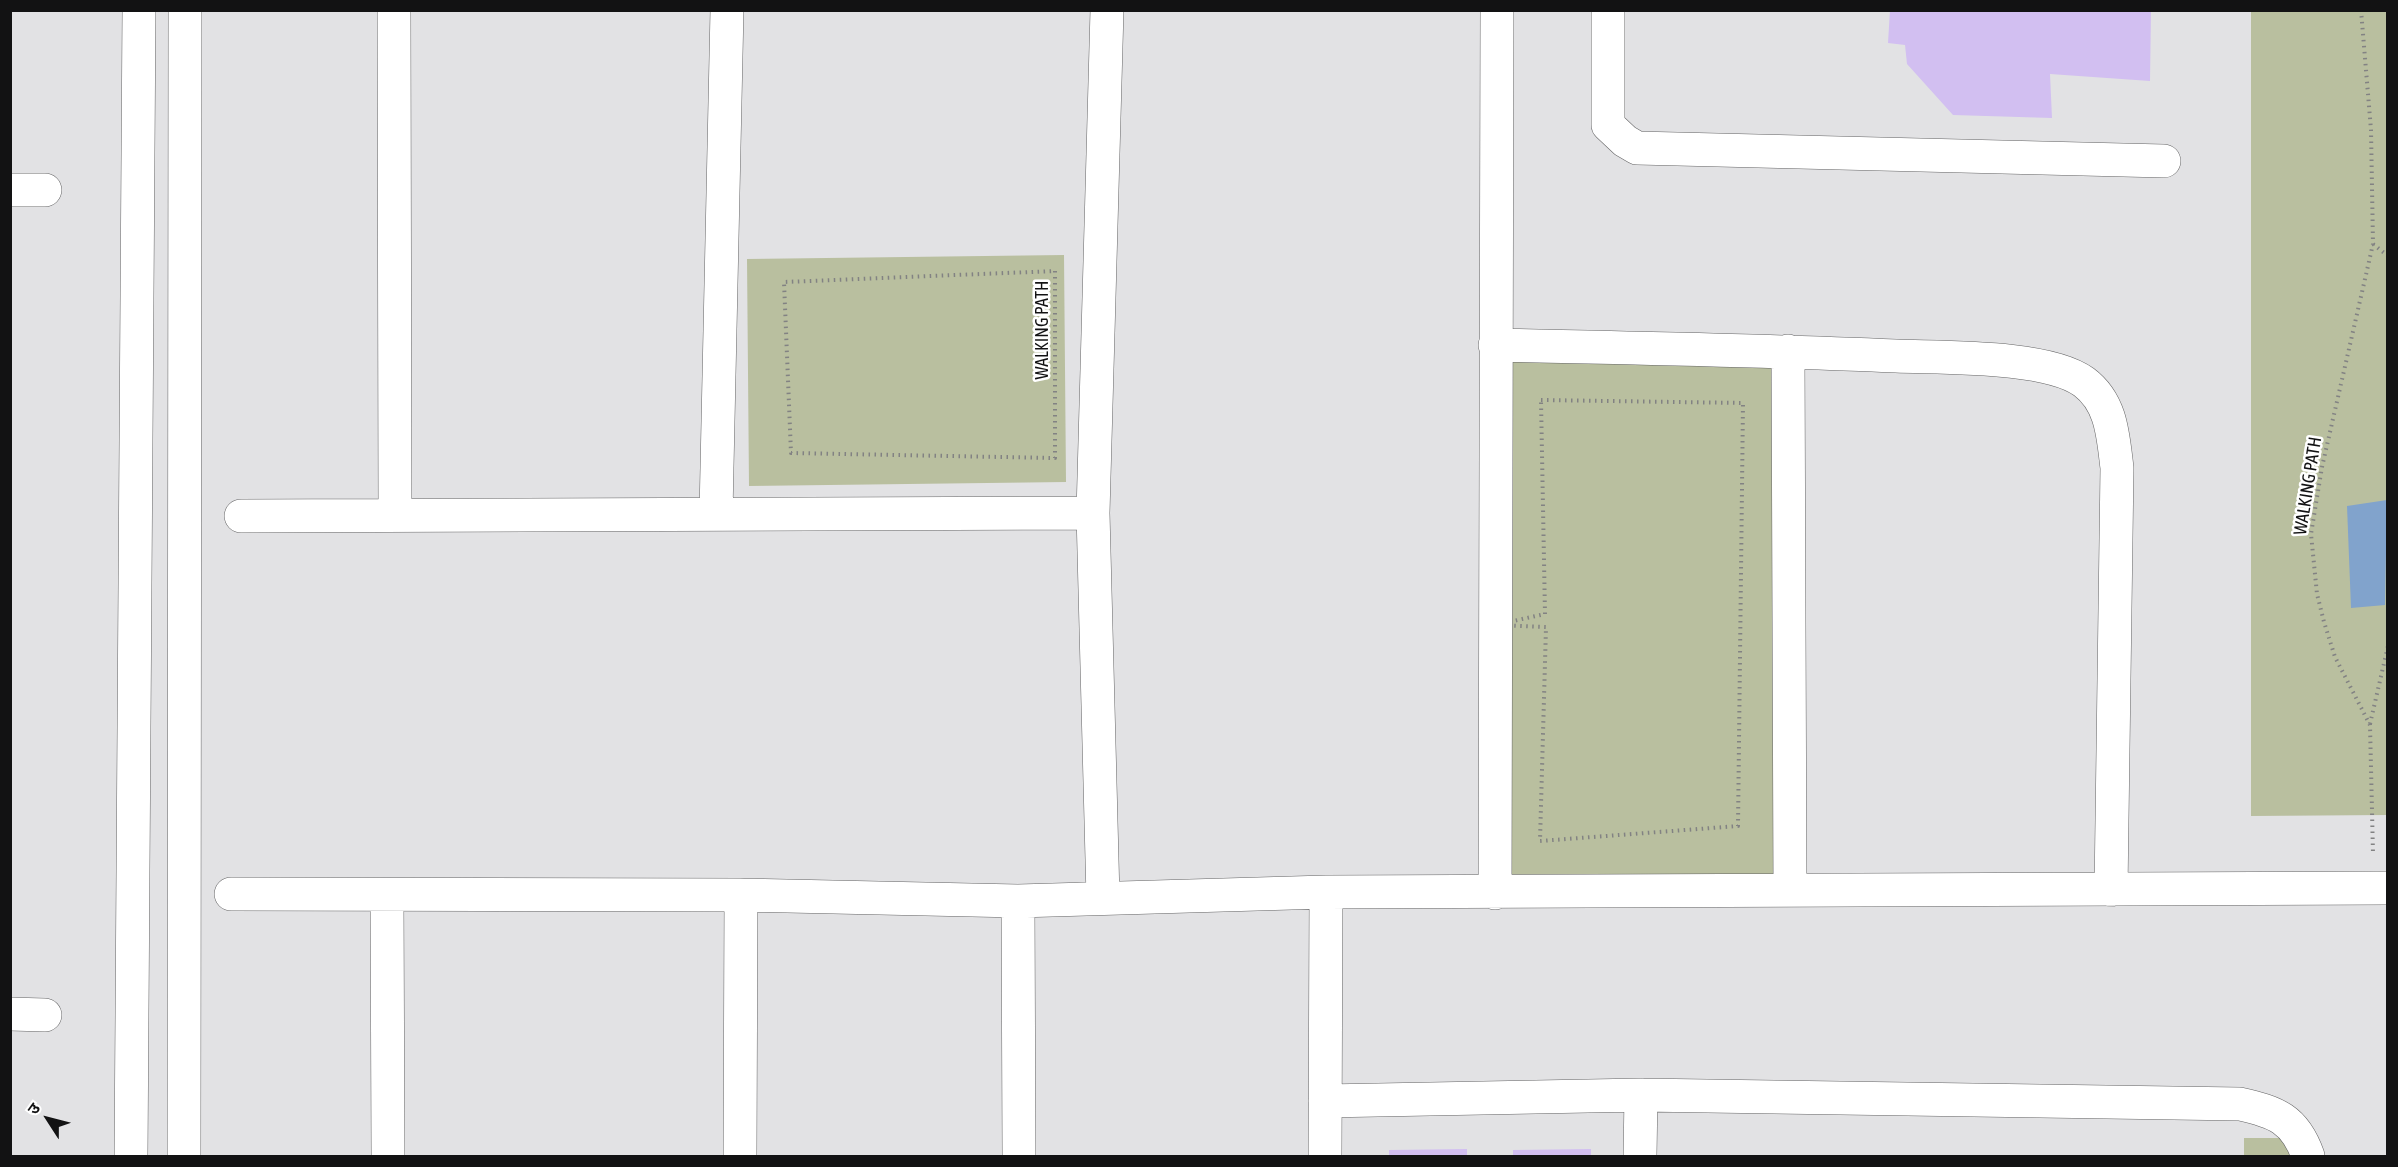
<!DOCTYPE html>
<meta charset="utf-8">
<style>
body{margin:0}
#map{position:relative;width:2398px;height:1167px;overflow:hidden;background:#e2e2e4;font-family:"Asap Condensed","Noto Sans Devanagari",sans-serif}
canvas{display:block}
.frame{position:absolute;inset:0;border:12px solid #121213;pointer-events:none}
.north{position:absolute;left:18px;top:1089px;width:60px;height:60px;-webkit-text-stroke:4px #fff;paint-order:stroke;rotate:306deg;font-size:16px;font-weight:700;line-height:24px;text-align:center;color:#121213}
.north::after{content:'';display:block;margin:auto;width:21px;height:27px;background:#121213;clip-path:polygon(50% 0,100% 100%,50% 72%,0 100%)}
</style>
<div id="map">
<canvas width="2398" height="1167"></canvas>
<div class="frame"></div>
<div class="north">उ</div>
</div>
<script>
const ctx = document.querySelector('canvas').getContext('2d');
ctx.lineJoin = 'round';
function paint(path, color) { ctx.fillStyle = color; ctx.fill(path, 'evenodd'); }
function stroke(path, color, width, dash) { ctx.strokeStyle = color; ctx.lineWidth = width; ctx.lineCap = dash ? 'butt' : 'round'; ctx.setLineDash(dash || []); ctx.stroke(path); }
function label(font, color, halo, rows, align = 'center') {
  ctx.font = font + ' "Asap Condensed",sans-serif'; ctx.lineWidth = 5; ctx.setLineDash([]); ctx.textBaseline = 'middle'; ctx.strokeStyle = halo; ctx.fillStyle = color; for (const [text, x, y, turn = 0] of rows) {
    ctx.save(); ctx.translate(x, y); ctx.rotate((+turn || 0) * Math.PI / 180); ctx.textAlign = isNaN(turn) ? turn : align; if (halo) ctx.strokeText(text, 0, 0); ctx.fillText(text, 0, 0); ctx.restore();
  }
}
paint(new Path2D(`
 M2251 11H2387V815L2251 816Z
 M1064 255 1066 482 749 486 747 259Z
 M1495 345 1788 351 1790 889 1495 893Z
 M2244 1138H2305V1156H2244Z`), '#b9bf9f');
paint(new Path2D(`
 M2387 500 2385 605 2351 608 2347 506Z`), '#81a3cc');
paint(new Path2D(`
 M1890 10H2151L2150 81 2050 74 2052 118 1953 115 1907 64 1905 45 1888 43Z
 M1467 1149V1156H1389V1150Z
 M1591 1149V1156H1513V1150Z`), '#d2bff1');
const minor = new Path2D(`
 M394 10 395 515
 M1608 10V125L1625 141 1637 148 2164 161
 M10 190H45
 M1495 345C1629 348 1763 350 1896 356 1943 358 2047 355 2084 382 2112 403 2113 436 2117 468L2111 890
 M1788 351 1790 889
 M716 513 727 10
 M241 516 1093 513
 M1495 893 1497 10
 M231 894 741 895 1018 901 1326 892 2388 888
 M387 896 388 1156
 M1103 898 1093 513 1107 10
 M1018 901 1019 1156
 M10 1014 45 1015
 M1325 1101 1641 1095 2240 1104C2276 1112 2295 1119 2308 1156
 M740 1156 741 895
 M1325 1156 1326 892
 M1640 1156 1641 1095`);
const major = new Path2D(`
 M131 1156 139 10
 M184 1156 185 10`);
stroke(minor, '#646465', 34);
stroke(major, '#646465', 34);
stroke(new Path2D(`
 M2361 10 2371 130 2373 244 2322 467 2311 534 2317 594 2324 622 2335 657 2370 725 2373 854
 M2373 244 2388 256
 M1055 271V458L791 453 784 282Z
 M1541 400 1743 403 1738 826 1540 841 1546 627 1495 625 1545 614Z
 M2370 724 2388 646`), '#828283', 4, [1.5, 4.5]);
stroke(minor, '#fff', 33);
stroke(major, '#fff', 33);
label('18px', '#121213', '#fff', [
 ["WALKING PATH",1042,330,-90],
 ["WALKING PATH",2308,486,-81]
]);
</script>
